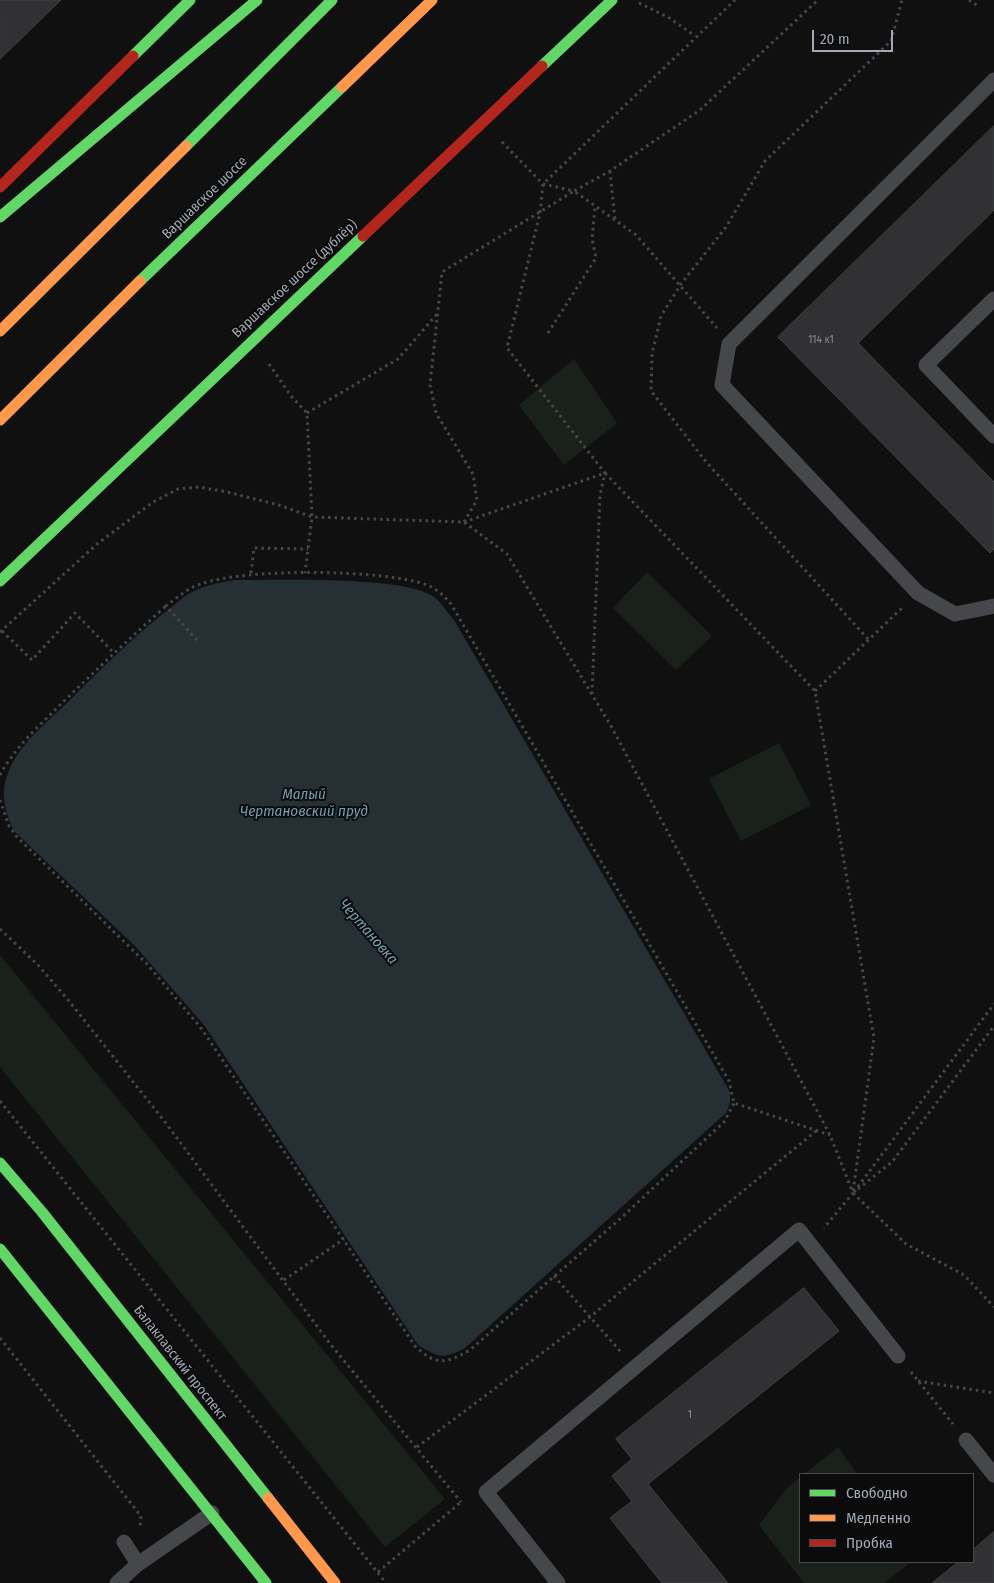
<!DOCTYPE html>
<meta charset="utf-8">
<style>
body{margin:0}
#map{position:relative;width:994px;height:1583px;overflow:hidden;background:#101011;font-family:"Fira Sans Condensed",sans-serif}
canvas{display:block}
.legend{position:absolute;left:799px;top:1473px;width:175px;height:90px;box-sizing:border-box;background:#0b0b0c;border:1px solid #474a4f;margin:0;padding:6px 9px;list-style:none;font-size:15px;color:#a1a9b3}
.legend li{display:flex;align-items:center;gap:10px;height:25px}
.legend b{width:25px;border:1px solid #474a4f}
.scale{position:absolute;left:812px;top:30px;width:81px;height:22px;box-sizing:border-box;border:2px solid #a1a9b3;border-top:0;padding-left:6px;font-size:15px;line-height:18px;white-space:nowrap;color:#a1a9b3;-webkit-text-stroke:4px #0b0b0c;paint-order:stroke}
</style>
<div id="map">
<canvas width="994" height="1583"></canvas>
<ul class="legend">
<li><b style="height:6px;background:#63d668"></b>Свободно</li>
<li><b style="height:6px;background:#ff974d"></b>Медленно</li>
<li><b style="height:6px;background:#b3261e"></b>Пробка</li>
</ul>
<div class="scale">20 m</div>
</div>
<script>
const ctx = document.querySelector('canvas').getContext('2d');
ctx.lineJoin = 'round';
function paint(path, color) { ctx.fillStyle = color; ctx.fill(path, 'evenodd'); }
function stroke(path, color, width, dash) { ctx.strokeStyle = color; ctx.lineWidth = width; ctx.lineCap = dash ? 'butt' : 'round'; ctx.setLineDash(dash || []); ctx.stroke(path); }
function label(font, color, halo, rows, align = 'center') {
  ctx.font = font + ' "Fira Sans Condensed",sans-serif'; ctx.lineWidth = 4; ctx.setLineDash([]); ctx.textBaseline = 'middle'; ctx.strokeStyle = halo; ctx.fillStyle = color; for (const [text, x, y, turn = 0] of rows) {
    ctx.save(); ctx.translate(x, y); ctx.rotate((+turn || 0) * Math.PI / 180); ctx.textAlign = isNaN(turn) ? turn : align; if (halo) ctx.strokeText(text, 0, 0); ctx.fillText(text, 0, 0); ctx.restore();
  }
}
paint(new Path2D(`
 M574 359 617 423 564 465 519 405Z
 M647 572 712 636 676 670 613 608Z
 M779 743 811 805 741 841 709 779Z
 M0 955 445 1499 385 1547 0 1067Z
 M838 1447 857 1474H804Z
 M800 1477V1562H911L884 1583H804L759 1525 787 1488Z`), '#1a211b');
paint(new Path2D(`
 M235 580C277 580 398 576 431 595 440 600 447 612 454 620L730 1092V1104L726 1113 465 1348C443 1360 438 1357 418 1345L204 1025 135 946 14 831C6 814 0 795 7 776 16 747 45 724 67 703 101 669 135 635 173 606 178 602 183 597 188 594 203 586 219 582 235 580Z`), '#262f34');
const building = new Path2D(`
 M0 0H61L0 59Z
 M994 126V210L858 343 994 482V549L990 553 778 337Z
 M804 1288 839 1331 648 1484 728 1583H662L610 1518 632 1501 612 1476 632 1459 616 1439Z
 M994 1532V1583H932L958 1562H973V1550Z`);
paint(building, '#313133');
stroke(building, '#404245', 1);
stroke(new Path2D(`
 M969 0 978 6
 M639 3 668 17 695 36
 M502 142 543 184 574 191 610 171 700 110 818 0
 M610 171 615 220
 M548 333 596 258 592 239 595 207
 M269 364 291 396 307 413 312 517 305 573
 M307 413 398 359 437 314
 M464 522 605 473 815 691 874 1038 853 1192
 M464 522 477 500 473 474 436 413 430 385 442 272 574 191 636 235 717 328
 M251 573 254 548 308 549
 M2 631 32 660 75 613 114 653
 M0 632 97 544 153 502 178 489 199 487 227 492 279 505 312 517 464 522 507 554 611 726 830 1135 853 1193 824 1228
 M868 639 707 463 651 391 652 354 661 316 681 284 726 227 765 161 891 41 902 0
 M197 640 166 606C177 598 187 588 201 584 243 568 385 569 427 585 437 589 444 596 451 604L729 1081 734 1103 830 1135
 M815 691 903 607
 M592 694 600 495 605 473 507 348 540 213 543 184 735 0
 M0 775C15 747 40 725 62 703 96 670 130 638 166 606
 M0 800 9 826 16 836 147 964 201 1028 415 1346C436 1366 446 1364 470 1350L621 1218 724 1122 734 1103
 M0 929 38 965 69 1001 165 1122 331 1345 461 1502
 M0 1101 386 1583
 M858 1189 892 1162 994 1026
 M854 1192 994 1004
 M853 1193 906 1244 964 1275 994 1307
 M554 1276 621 1352
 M284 1280 344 1239
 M0 1338 141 1516 140 1527
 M911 1372 953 1424
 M918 1381 994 1393
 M417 1447 590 1317 816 1131
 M378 1572 461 1502`), '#46484c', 3, [2.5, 4]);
stroke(new Path2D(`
 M994 80 729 344 722 385 918 593 955 614 994 606
 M994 299 926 365 994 436
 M966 1440 994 1475
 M124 1542 138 1564
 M117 1583 138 1564 212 1513
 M558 1583 486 1492 799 1230 898 1356`), '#45474a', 15);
stroke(new Path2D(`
 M133 56 190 0
 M542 66 612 0
 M186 146 332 0
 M0 217 257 0
 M140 281 342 87
 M0 581 363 236
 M0 1163 42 1212 268 1498
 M0 1249 266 1583`), '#63d668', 11);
stroke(new Path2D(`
 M342 87 432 0
 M0 331 186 146
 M0 420 140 281
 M268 1498 335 1583`), '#ff974d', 11);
stroke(new Path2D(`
 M0 187 133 56
 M363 236 542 66`), '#b3261e', 11);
label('11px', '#858b93', null, [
 ["114 к1",821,340],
 ["1",690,1415]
]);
label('14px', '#a1a9b3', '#0b0b0c', [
 ["Варшавское шоссе",205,198,-44],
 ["Варшавское шоссе (дублёр)",295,279,-43],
 ["Балаклавский проспект",180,1363,52]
]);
label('italic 15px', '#759cb0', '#0b0b0c', [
 ["Малый",304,795],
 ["Чертановский пруд",304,812],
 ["Чертановка",368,932,49]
]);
</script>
